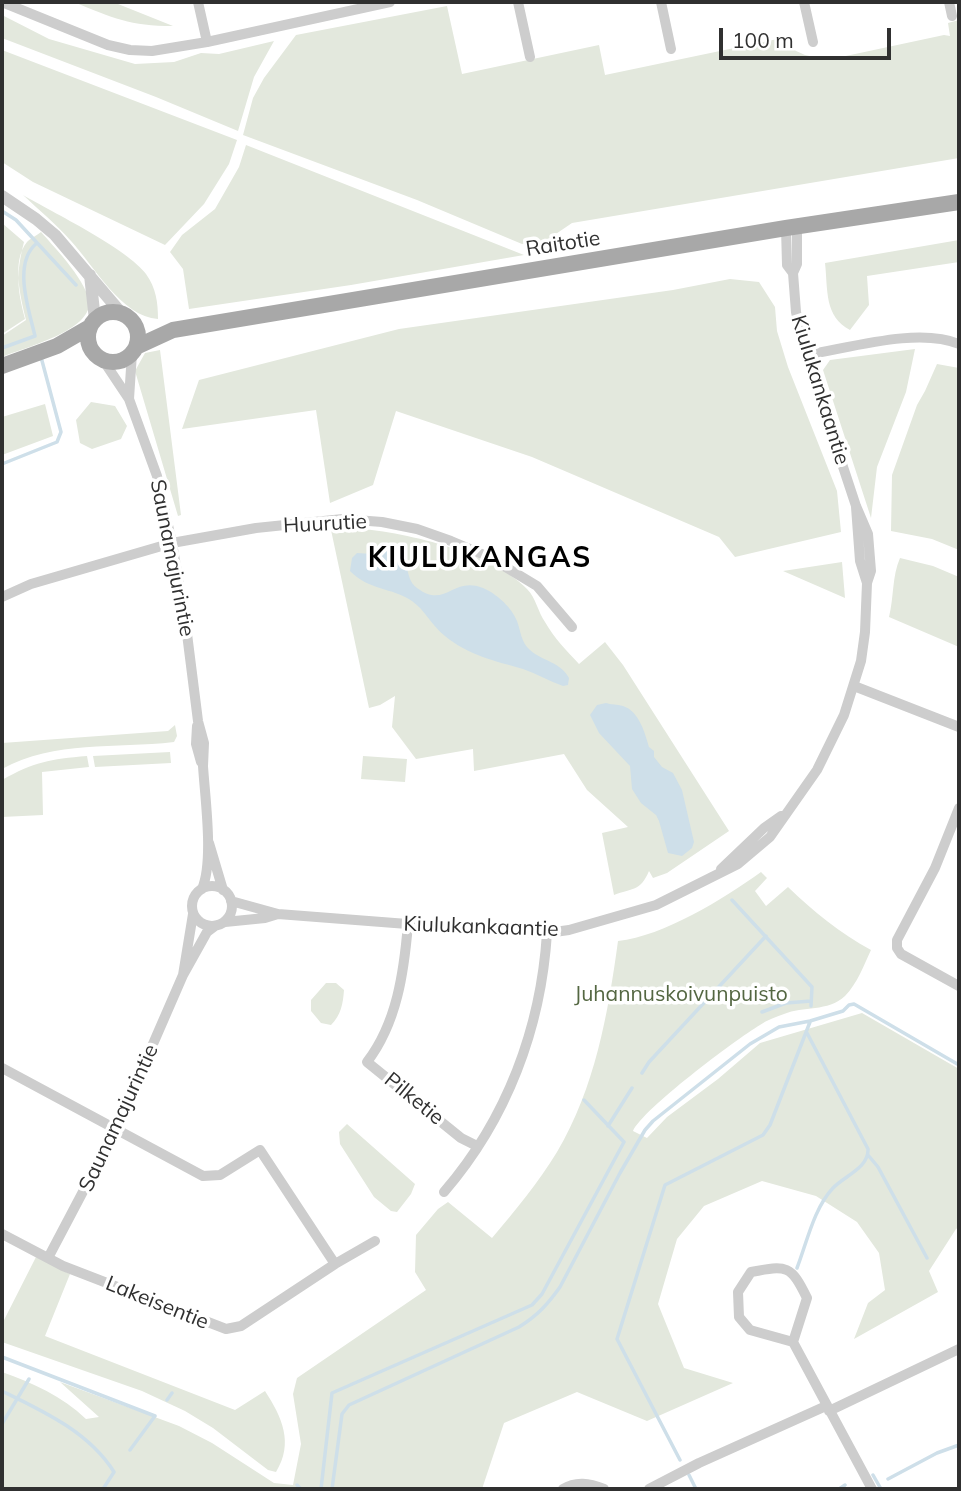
<!DOCTYPE html>
<style>
body{margin:0}
#map{position:relative;width:961px;height:1491px;overflow:hidden;background:#fff;font-family:Mulish,sans-serif}
canvas{display:block}
.frame{position:absolute;inset:0;border:4px solid #303030;pointer-events:none}
.scale{position:absolute;left:719px;top:28px;width:172px;height:32px;box-sizing:border-box;border:4px solid #303030;border-top:0;padding-left:9px;font-size:21px;line-height:24px;white-space:nowrap;color:#303030;-webkit-text-stroke:5px #fff;paint-order:stroke}
</style>
<div id="map">
<canvas width="961" height="1491"></canvas>
<div class="frame"></div>
<div class="scale">100 m</div>
</div>
<script>
const ctx = document.querySelector('canvas').getContext('2d');
ctx.lineJoin = 'round';
function paint(path, color) { ctx.fillStyle = color; ctx.fill(path, 'evenodd'); }
function stroke(path, color, width, dash) { ctx.strokeStyle = color; ctx.lineWidth = width; ctx.lineCap = dash ? 'butt' : 'round'; ctx.setLineDash(dash || []); ctx.stroke(path); }
function label(font, color, halo, rows, align = 'center') {
  ctx.font = font + ' Mulish,sans-serif'; ctx.lineWidth = 7; ctx.setLineDash([]); ctx.textBaseline = 'middle'; ctx.strokeStyle = halo; ctx.fillStyle = color; for (const [text, x, y, turn = 0] of rows) {
    ctx.save(); ctx.translate(x, y); ctx.rotate((+turn || 0) * Math.PI / 180); ctx.textAlign = isNaN(turn) ? turn : align; if (halo) ctx.strokeText(text, 0, 0); ctx.fillText(text, 0, 0); ctx.restore();
  }
}
paint(new Path2D(`
 M74 2H113L173 26C130 26 113 18 74 2Z
 M447 6 462 74 599 45 605 75 787 37 794 50 805 55 827 60 944 35 950 36 948 23 959 20V158L572 223 547 240 522 244 417 200 243 135 253 98 264 78 296 35Z
 M2 15 49 39 135 64 174 62 201 53 219 54 274 41 254 77 238 131 156 97 2 38Z
 M2 50 237 140 229 164 204 204 165 245 33 182 2 162Z
 M246 145 524 255 351 285 189 309 183 269 170 252 182 235 215 209 239 167Z
 M23 195C52 212 128 249 146 274 156 288 158 302 158 319 122 317 94 266 71 241 56 224 39 210 23 195Z
 M2 223 24 242C16 273 17 288 25 319L2 334Z
 M41 232C55 248 90 284 89 305 87 332 23 348 2 357V336L26 320C21 299 11 261 27 242 30 239 37 235 41 232Z
 M959 240V262L867 276 869 305 850 330C824 316 828 290 825 263Z
 M730 279 759 282 775 307 777 331 788 367 837 491 841 532 735 557 719 537 532 457 396 411 373 485 330 503 316 410 182 429 199 380 399 329 673 290Z
 M915 349 906 392 877 467 871 518 823 370 830 360Z
 M160 350 181 515 178 516 135 371 145 353Z
 M937 364 959 368V550L932 539 891 531 892 475 917 405 925 391Z
 M91 402 115 406 127 426 121 439 92 449 80 443 76 420Z
 M45 404 53 436 2 455V417Z
 M351 528C402 531 492 552 527 589 536 598 538 612 545 622 554 638 567 651 579 664L605 642 623 665 729 831 667 873 653 878 649 871C640 892 632 888 614 895L602 833 628 827 587 790 564 754 474 771 473 749 416 759 392 727 395 696 380 705 369 708 331 530Z
 M900 558 933 566 959 577V647L889 617C894 597 892 576 900 558Z
 M842 562 845 598 783 571Z
 M175 725 177 736 174 742C115 749 55 740 2 769V743L168 731Z
 M170 752 171 763 95 767 93 756Z
 M87 756 89 767 42 772 43 815 2 817V780C34 762 50 759 87 756Z
 M363 756 407 759 405 782 361 779Z
 M761 872 767 878 755 891 766 906 788 887C814 912 840 933 871 950 864 965 857 984 845 996 828 1012 803 1006 784 1014 776 1017 767 1020 760 1025 735 1040 643 1109 633 1131L647 1138 667 1117 718 1079 760 1043 862 1013 959 1069V1227L956 1229 929 1271 938 1292 854 1339 868 1303 885 1290 879 1253 857 1222 816 1196 762 1181 704 1206 677 1239 658 1304 684 1368 733 1383 647 1421 577 1392 504 1423 482 1489H2V1372C33 1383 62 1396 86 1419L99 1417 60 1382 179 1426 212 1443 274 1483 293 1485 301 1444 293 1394 297 1378 426 1290 415 1272 416 1235 438 1209 448 1202 492 1238C515 1211 538 1183 557 1152 595 1088 608 1014 618 941 664 936 723 899 761 872Z
 M326 983H336L344 990C343 1004 341 1015 331 1025L321 1023 311 1011V1000Z
 M347 1124 415 1184 411 1194 397 1212 391 1211 374 1197 340 1144 339 1132Z
 M36 1257 70 1274 45 1336 235 1410 265 1391C282 1417 294 1443 276 1472L268 1470 213 1428 185 1411 142 1391 2 1342V1324Z`), '#e3e8dd');
paint(new Path2D(`
 M386 548C415 558 402 577 417 588 444 608 451 580 477 586 493 590 511 606 517 621 521 632 521 642 530 650 542 661 561 662 569 678L568 685 563 686C549 681 537 674 523 669 495 661 468 655 445 636 432 626 425 610 412 601 391 587 370 591 350 571L352 558 357 553 372 554Z
 M606 703C611 705 617 704 623 706 639 711 645 733 649 747L654 751V757L662 767 673 773 682 790 694 842 692 848 682 856 668 853 659 821 656 815 641 803 632 789 630 766 599 733 590 715 597 705Z`), '#cedfe9');
stroke(new Path2D(`
 M2 211 16 220 76 285
 M2 348 35 336C29 310 12 263 37 243
 M2 464 57 442 61 432 41 357
 M732 900 812 987 811 1006
 M762 1012 786 1003 811 1001
 M642 1073 649 1062 766 936
 M608 1126 632 1088
 M868 1155 878 1167 927 1258
 M797 1268C807 1242 814 1208 833 1188 844 1176 869 1168 868 1149L807 1033
 M2 1357 155 1416 130 1450
 M2 1391C43 1411 89 1432 114 1472L103 1489
 M167 1400 172 1393
 M2 1424 29 1379
 M680 1460 617 1339 665 1185 763 1135 770 1125 810 1022
 M689 1475 696 1489
 M873 1475 881 1489
 M888 1479 937 1453 959 1445
 M297 1485 301 1489
 M321 1489 332 1393 532 1305 542 1294 624 1142 584 1100
 M332 1489 342 1414 349 1405 519 1327C537 1316 548 1304 560 1287L620 1173 645 1130 653 1121 750 1044 779 1027 810 1021 843 1011 849 1005 854 1004 959 1065
 M839 1489 845 1485`), '#cedfe9', 3.5);
stroke(new Path2D(`
 M2 2 108 45 130 50 152 51 207 42 390 2
 M198 2 207 42
 M518 2 530 57
 M661 2 671 49
 M804 2 813 42
 M949 2 952 16
 M793 273 797 264V226
 M806 355C850 348 918 327 959 344
 M103 360 129 399 157 476 172 543 185 618 198 721 204 743 203 766C205 798 214 861 202 889
 M129 399 132 353
 M856 507 860 561 867 583
 M2 597 31 584 172 543 256 528 343 519 382 522 417 529 451 541 489 557 537 586 572 627
 M854 686 959 727
 M197 726 196 744 201 762
 M959 808 935 868 897 940V948L901 954 959 986
 M209 843 223 890
 M721 869 764 828 781 816
 M192 906a20 20 0 1 1 40 0a20 20 0 1 1-40 0Z
 M231 901 278 914 498 931 547 933 569 930 656 905 738 864 770 837 817 770 844 715 861 661 865 632 867 583 871 571 868 534 856 506 806 355 796 312 793 273 787 265 786 228
 M193 914 183 975 207 932 215 926
 M225 922 265 918 278 914
 M408 924C404 972 397 1023 367 1062L461 1138 477 1146
 M2 1068 203 1176 220 1175 260 1150 335 1264
 M444 1192C507 1119 541 1028 547 933
 M2 1234 63 1266 226 1329 241 1326 335 1264 375 1241
 M48 1258 116 1129 183 975
 M793 1342 750 1330 739 1317 738 1292 751 1272C787 1265 791 1265 807 1298L793 1342 872 1489
 M829 1411 959 1349
 M563 1489C576 1481 589 1483 604 1489
 M649 1489 699 1463 826 1406`), '#cdcdcd', 10);
stroke(new Path2D(`
 M2 196 36 219 55 235 122 314
 M90 275 95 320`), '#cdcdcd', 12);
stroke(new Path2D(`
 M88 337a25 25 0 1 1 50 0a25 25 0 1 1-50 0Z
 M136 347 173 330 786 228 959 202
 M2 366 57 346 90 327`), '#a8a8a8', 16);
label('21px', '#303030', '#fff', [
 ["Raitotie",563,244,-9],
 ["Kiulukankaantie",820,390,73],
 ["Huurutie",325,524,-3],
 ["Saunamajurintie",172,558,79],
 ["Kiulukankaantie",481,927,2],
 ["Pilketie",414,1099,39],
 ["Saunamajurintie",119,1118,-65],
 ["Lakeisentie",157,1303,22]
]);
label('21px', '#546742', '#fff', [
 ["Juhannuskoivunpuisto",681,995]
]);
ctx.letterSpacing = '2px';
label('bold 28px', '#000', '#fff', [
 ["KIULUKANGAS",480,559]
]);
ctx.letterSpacing = '0px';
</script>
